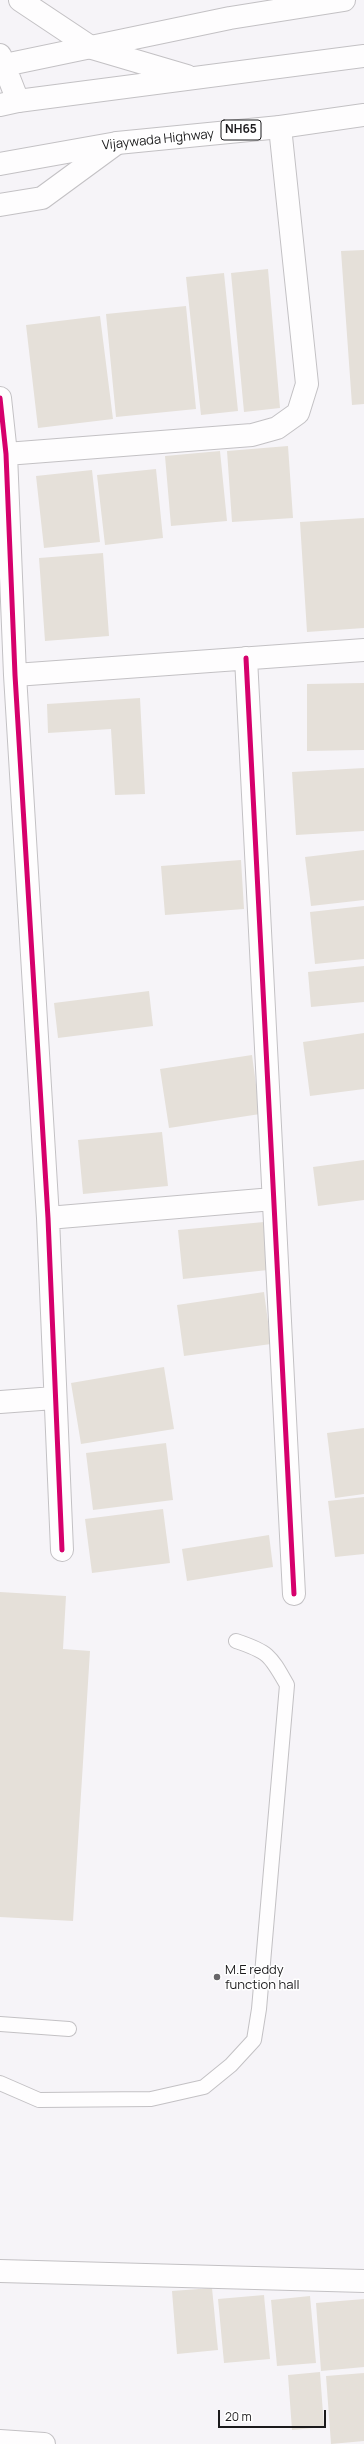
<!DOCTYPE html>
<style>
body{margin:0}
#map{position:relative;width:364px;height:2444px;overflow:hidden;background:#f6f4f8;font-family:Manrope,sans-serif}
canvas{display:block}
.scale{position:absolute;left:218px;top:2410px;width:108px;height:18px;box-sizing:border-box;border:2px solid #1b1a1c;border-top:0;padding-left:5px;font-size:12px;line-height:14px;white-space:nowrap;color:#1b1a1c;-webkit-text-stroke:3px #fff;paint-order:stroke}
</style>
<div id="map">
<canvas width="364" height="2444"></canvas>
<div class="scale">20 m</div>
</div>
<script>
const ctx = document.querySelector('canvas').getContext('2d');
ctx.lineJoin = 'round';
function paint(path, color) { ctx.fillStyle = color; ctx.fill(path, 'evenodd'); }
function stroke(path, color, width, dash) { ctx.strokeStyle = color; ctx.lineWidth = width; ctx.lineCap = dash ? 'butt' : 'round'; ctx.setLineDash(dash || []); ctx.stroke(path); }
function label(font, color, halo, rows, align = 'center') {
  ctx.font = font + ' Manrope,sans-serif'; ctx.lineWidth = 3; ctx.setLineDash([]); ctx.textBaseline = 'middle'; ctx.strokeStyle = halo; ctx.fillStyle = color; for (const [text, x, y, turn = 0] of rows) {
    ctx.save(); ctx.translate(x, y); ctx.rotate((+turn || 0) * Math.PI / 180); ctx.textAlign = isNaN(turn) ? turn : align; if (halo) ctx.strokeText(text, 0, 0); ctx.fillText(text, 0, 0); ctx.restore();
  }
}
paint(new Path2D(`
 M364 250V404L352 405 341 251Z
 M268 269 280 408 244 412 231 273Z
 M224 273 238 411 201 415 186 277Z
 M186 306 196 409 116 417 106 314Z
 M100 316 113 419 38 428 26 325Z
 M288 446 293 518 232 522 227 451Z
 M220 451 227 521 171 526 165 456Z
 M156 469 163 538 105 545 97 475Z
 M92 470 100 542 44 548 36 476Z
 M364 518V628L307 632 300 522Z
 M103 553 109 636 45 641 39 558Z
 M364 683V750L307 751V684Z
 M140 698 145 794 115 795 111 729 48 733 47 704Z
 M364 768V831L296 835 292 772Z
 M364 850V900L311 906 305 857Z
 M241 860 244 909 165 915 161 866Z
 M364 906V959L315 964 310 912Z
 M364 966V1002L311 1007 308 972Z
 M149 991 153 1026 58 1038 54 1003Z
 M364 1033V1089L310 1096 303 1042Z
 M252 1055 260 1114 169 1128 160 1069Z
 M162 1132 168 1186 83 1194 78 1140Z
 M364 1160V1200L318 1206 313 1167Z
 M264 1222 268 1270 183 1279 178 1230Z
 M264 1292 271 1344 184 1356 177 1305Z
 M164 1367 174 1429 81 1444 71 1383Z
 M364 1428V1494L335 1498 327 1433Z
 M166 1443 173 1500 93 1510 86 1453Z
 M364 1497V1554L335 1557 328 1501Z
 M163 1509 170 1563 92 1573 85 1519Z
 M269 1535 273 1567 187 1581 182 1549Z
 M0 1592 66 1596 63 1649 90 1651 73 1921 0 1917Z
 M212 2288 218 2350 177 2354 172 2291Z
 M264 2295 270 2359 224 2363 218 2299Z
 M310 2296 316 2363 277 2366 271 2300Z
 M364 2299V2367L321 2371 316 2303Z
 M320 2372 324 2427 292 2430 288 2375Z
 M364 2373V2441L331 2444 326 2376Z`), '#e5e0d9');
const lane = new Path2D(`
 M0 2024 69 2029
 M0 2083 39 2100 151 2099 204 2087 231 2065 254 2040 259 2009 287 1685C270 1655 269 1652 236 1641`);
const street = new Path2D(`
 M0 398 6 454 15 675 48 1218 62 1550
 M6 454 252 435 277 428 298 413 307 384 280 127
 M246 658 294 1594
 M15 675 364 650
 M48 1218 273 1199
 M0 1402 54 1398
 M0 2271 364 2281
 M0 2441 44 2444`);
const secondary = new Path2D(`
 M0 55 18 101
 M0 66 230 18 344 0
 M0 205 42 198 117 143`);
const highway = new Path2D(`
 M20 0 92 48 187 76
 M0 105 18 101 364 56
 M0 164 117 143 280 127 364 115`);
stroke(lane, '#c3c1c4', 16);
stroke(street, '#c3c1c4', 24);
stroke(secondary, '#c3c1c4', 24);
stroke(highway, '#c3c1c4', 24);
stroke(lane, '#fefdfe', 14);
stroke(street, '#fefdfe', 22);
stroke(secondary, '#fefdfe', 22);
stroke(highway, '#fefdfe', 22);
stroke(new Path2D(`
 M0 398 6 454 15 675 48 1218 62 1550
 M246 658 294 1594`), '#d6006c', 5);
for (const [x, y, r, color] of [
 [217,1977,4,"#686669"]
]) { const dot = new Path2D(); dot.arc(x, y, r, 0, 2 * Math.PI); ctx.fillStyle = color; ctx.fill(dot); stroke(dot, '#fff', 1.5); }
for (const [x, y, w] of [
 [241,130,40]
]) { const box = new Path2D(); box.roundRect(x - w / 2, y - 10, w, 20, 3); ctx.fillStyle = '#fff'; ctx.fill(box); stroke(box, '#1b1a1c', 1); }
label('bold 12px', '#1b1a1c', null, [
 ["NH65",241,130]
]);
label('13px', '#1b1a1c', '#fff', [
 ["Vijaywada Highway",158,140,-6]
]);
label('13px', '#1b1a1c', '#fff', [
 ["M.E reddy",225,1970],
 ["function hall",225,1985]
], 'left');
</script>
